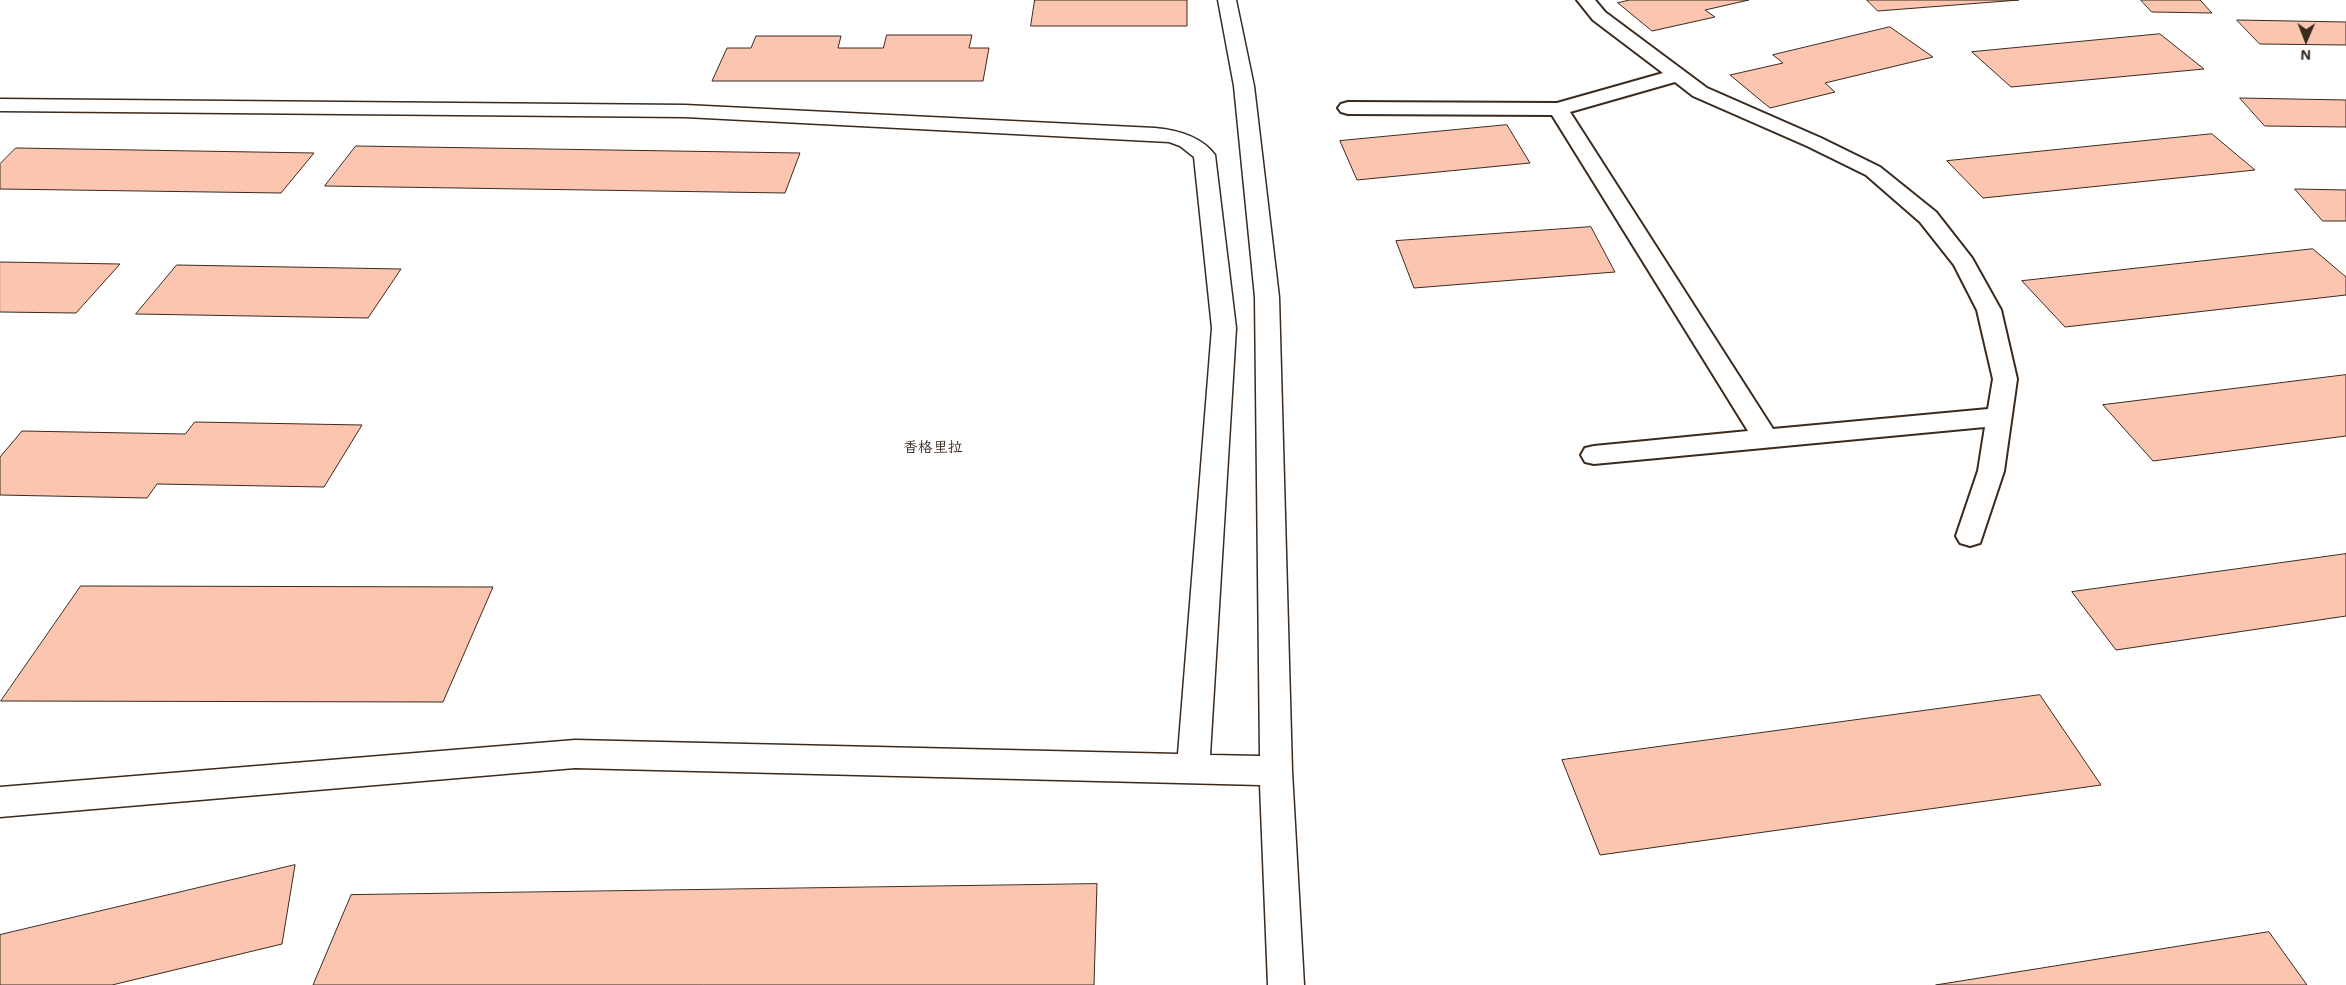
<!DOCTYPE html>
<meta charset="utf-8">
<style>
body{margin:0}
#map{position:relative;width:2346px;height:985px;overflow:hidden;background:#fff;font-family:Mali,sans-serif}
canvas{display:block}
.north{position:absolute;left:2281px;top:15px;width:50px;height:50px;-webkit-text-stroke:4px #fff;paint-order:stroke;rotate:181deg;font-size:14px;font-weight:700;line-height:20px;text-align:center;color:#3b2a1e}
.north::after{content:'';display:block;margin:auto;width:18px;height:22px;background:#3b2a1e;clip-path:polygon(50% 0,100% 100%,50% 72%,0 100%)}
</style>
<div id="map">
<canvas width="2346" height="985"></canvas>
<div class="north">N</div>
</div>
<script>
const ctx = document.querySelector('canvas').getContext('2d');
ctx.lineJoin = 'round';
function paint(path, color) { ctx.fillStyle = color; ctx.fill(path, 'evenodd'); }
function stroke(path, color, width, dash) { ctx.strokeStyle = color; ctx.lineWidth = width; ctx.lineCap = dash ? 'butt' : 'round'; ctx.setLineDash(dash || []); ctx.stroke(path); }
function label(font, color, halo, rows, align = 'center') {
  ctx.font = font + ' Mali,"LXGW WenKai TC",sans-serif'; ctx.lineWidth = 4.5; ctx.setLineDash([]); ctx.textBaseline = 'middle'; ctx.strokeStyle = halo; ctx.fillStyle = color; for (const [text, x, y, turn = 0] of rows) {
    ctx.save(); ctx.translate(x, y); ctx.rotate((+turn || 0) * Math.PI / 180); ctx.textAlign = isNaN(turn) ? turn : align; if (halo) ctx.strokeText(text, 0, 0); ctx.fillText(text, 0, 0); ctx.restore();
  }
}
const building = new Path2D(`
 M1035 0H1187V26H1031Z
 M1630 0H1749L1705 10 1715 17 1652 31 1618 3Z
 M1867 0H2019L1878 11Z
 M2141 0H2200L2212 13 2152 12Z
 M2237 20 2346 22V45L2260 44Z
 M1890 27 1933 57 1825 83 1835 92 1770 108 1730 75 1783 63 1773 55Z
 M2160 34 2204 69 2011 87 1972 52Z
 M887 35H972L969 48H989L983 81H712L727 48H751L756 36H841L838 48H883Z
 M2240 98 2346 100V127L2265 126Z
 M1507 125 1530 163 1357 180 1340 141Z
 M2212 134 2255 170 1983 198 1947 161Z
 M356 146 800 153 785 193 325 186Z
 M16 148 314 153 281 193 0 189V164Z
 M2295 189 2346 190V221H2323Z
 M1591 227 1615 272 1414 288 1396 241Z
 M2313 249 2346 277V295L2065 327 2022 281Z
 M0 262 120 264 76 313 0 312Z
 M177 265 401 269 368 318 136 314Z
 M2346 375V436L2153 461 2103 405Z
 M195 422 362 425 324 487 157 484 147 498 0 495V457L22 431 185 434Z
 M2346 554V616L2116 650 2072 592Z
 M81 586 493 587 443 702 1 701Z
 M2040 695 2101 785 1600 855 1562 760Z
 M295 865 282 944 112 985H0V935Z
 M1097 884 1094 985H313L351 895Z
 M2269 932 2307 985H1936Z`);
paint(building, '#fcc5b0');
stroke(building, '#3b2a1e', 1);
const lane = new Path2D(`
 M1577 0H1595L1605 12 1707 88 1821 138 1880 167 1936 212 1972 258 2001 310 2017 379 2004 471 1980 543 1970 546 1960 543 1956 536 1978 471 1985 427 1594 464 1585 462 1581 455 1585 448 1594 446 1748 431 1552 115 1348 114 1341 112 1338 108 1341 104 1348 102 1557 103 1663 73 1593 20ZM1675 82 1693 96 1807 146 1866 175 1920 222 1954 265 1977 310 1993 379 1988 409 1773 429 1570 112Z`);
const street = new Path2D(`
 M1218 0H1236L1254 86 1279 297 1292 771 1304 985H1268L1260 785 575 768 0 817V787L575 740 1178 754 1212 328 1194 157 1180 146 1169 142 685 117 0 111V99L685 105 1155 128C1177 130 1201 136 1215 155L1236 328 1210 755 1260 756 1255 297 1234 86Z`);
stroke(lane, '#3b2a1e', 4);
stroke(street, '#3b2a1e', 3);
paint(lane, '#fff');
paint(street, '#fff');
label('15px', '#3b2a1e', '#fff', [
 ["香格里拉",933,447]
]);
</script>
